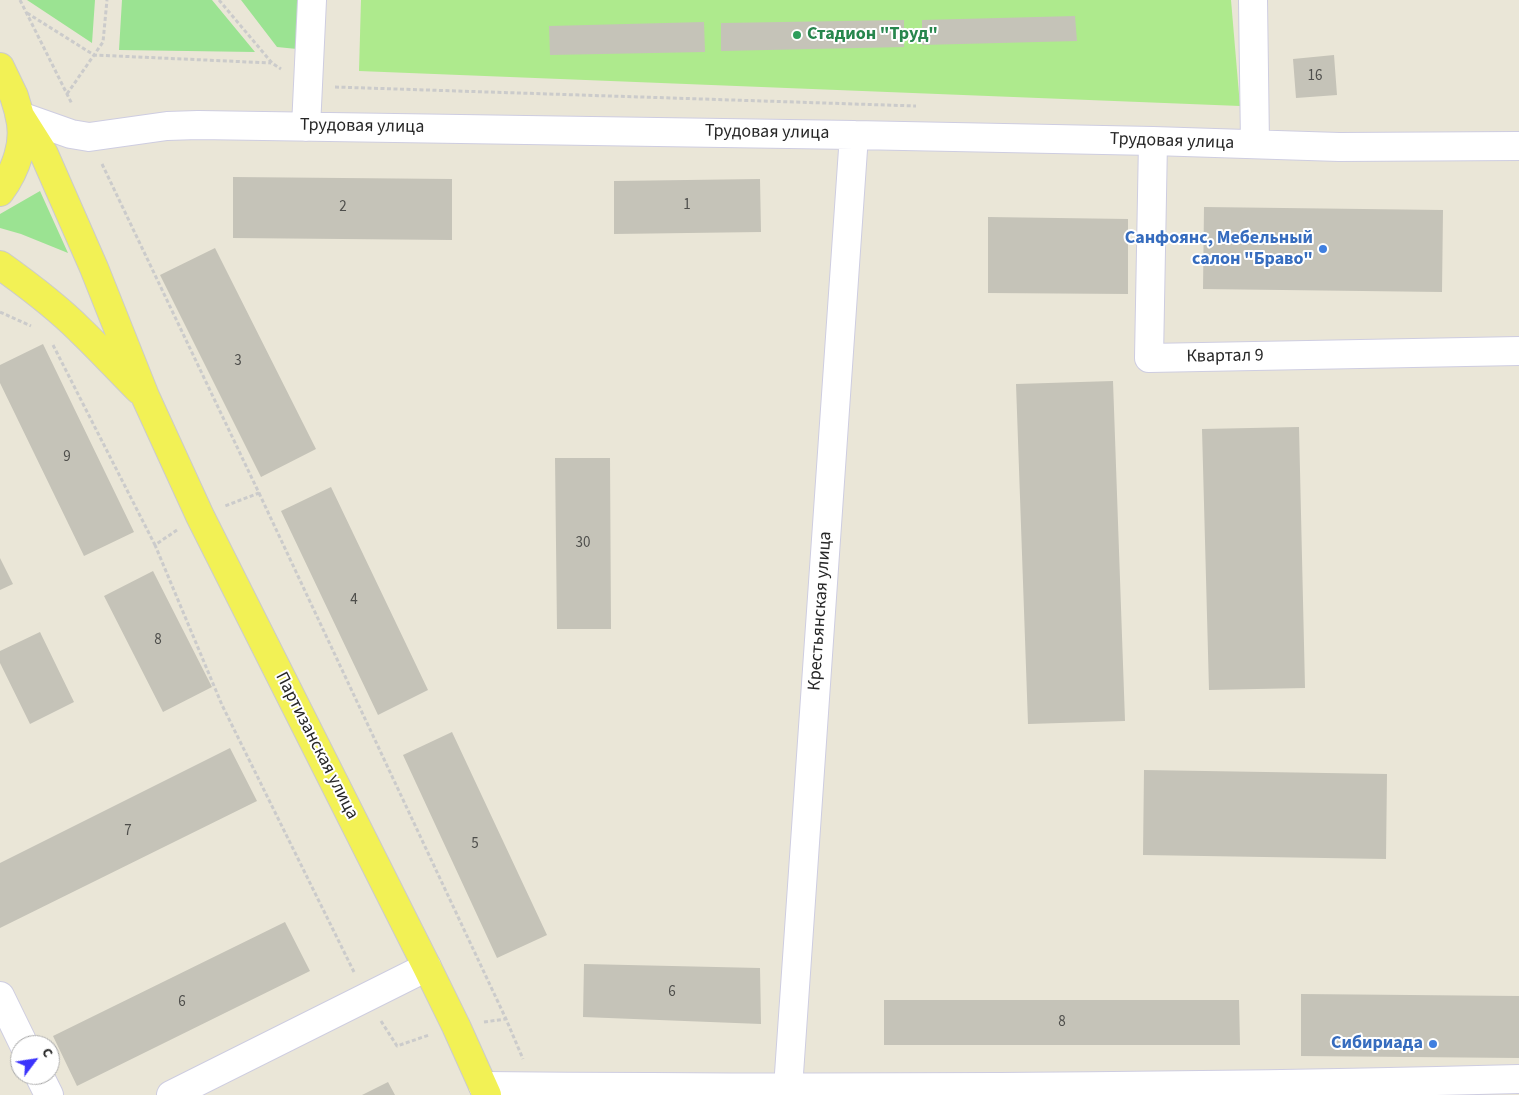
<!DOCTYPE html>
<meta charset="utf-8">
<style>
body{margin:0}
#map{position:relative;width:1519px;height:1095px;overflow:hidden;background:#eae6d7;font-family:"Source Sans 3",sans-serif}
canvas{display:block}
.north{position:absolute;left:10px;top:1035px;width:50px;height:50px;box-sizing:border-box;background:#fff;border:1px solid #a9a9a9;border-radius:50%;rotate:59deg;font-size:14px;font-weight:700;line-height:20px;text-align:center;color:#272727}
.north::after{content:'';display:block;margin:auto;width:18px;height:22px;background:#3b33fc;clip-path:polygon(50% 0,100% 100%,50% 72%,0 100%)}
</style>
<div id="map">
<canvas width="1519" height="1095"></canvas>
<div class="north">С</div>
</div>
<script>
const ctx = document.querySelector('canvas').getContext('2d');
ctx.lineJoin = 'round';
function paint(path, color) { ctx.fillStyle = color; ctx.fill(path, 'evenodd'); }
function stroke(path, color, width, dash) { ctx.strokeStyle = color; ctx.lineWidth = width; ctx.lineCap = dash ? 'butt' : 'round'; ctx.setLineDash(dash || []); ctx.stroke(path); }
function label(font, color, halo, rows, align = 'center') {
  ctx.font = font + ' "Source Sans 3",sans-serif'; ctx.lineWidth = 4; ctx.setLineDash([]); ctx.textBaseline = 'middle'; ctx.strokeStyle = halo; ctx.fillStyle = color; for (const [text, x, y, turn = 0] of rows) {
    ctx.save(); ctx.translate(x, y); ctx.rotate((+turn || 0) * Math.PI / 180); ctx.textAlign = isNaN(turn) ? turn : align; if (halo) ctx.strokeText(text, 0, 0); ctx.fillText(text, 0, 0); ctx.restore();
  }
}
paint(new Path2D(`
 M27 0H95L92 43Z
 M122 0H212L255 52 119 50Z
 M241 0H297V49L277 47Z
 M40 191 68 253 21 234 0 228V214Z`), '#9be392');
paint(new Path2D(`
 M361 0H1231L1240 106 359 71Z`), '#aeea8d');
paint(new Path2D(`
 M1075 16 1077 41 922 45V20Z
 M904 20V47L721 51V23Z
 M704 22 705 52 550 55 549 26Z
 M1334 55 1337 95 1296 98 1293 59Z
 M233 177 452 179V240L233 238Z
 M760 179 761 232 614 234V181Z
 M1204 207 1443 210 1442 292 1203 289Z
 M988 217 1128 219V294L988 293Z
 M215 248 316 449 261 477 160 275Z
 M43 344 134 532 84 556 0 383V365Z
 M1113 381 1125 721 1028 724 1016 384Z
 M1299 427 1305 688 1209 690 1202 429Z
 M555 458H610L611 629H557Z
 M331 487 428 690 378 715 281 511Z
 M0 558 13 584 0 590Z
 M153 571 212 687 163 712 104 596Z
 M40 632 74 702 30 724 0 663V651Z
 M452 732 547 935 497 958 403 755Z
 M230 748 257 801 0 928V863Z
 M1144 770 1387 774 1386 859 1143 855Z
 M285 922 310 971 77 1086 53 1036Z
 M584 964 760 968 761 1024 583 1017Z
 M1301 994 1519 996V1058L1301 1056Z
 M884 1000H1239L1240 1045H884Z
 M388 1082 395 1095H362Z`), '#c5c3b8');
const minor = new Path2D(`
 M1253 0 1255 144
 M20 116 71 134 89 137 167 126 198 125 854 135 1153 141 1339 147 1519 146
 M306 127 312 0
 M1153 141 1149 358 1519 351
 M0 996 24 1045
 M39 1075 49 1095
 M483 1086C828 1089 1174 1088 1519 1079
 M788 1088 854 135
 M171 1095 427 967`);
const major = new Path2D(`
 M0 67 14 96 20 116 44 154 94 268 145 396 200 516 427 967 456 1026 487 1095
 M0 192C16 170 27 141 19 114
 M0 265C28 285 56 306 80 330 100 349 119 370 139 390`);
stroke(minor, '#cecde1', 30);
stroke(major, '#cbcbcb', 30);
stroke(new Path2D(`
 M20 0 72 104
 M219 0 272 63 281 69
 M27 13 94 55 271 63
 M335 87 916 106
 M67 94 103 42 107 0
 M102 164 259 493 225 506
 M0 312 31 326
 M53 345 155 545
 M259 493 506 1019 523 1059
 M177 530 155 545 222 705 354 972
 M381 1021 397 1046 429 1035
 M484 1022 506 1019`), '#cbcbcb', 3, [4, 2.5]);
stroke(minor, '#fff', 28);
stroke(major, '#f2f155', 28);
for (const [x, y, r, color] of [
 [797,35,5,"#2e9e5b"],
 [1323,249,5,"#3f7fe0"],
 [1433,1044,5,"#3f7fe0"]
]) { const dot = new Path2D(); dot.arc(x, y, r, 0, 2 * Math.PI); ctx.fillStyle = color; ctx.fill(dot); stroke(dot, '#fff', 2); }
label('15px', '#4e4e4b', null, [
 ["16",1315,77],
 ["1",687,206],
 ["2",343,208],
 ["3",238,362],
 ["9",67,458],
 ["30",583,544],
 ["4",354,601],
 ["8",158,641],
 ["7",128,832],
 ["5",475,845],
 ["6",672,993],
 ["6",182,1003],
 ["8",1062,1023]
]);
label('bold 18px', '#27864d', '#fff', [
 ["Стадион \"Труд\"",807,35]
], 'left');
label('18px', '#272727', '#fff', [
 ["Трудовая улица",362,127,1],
 ["Трудовая улица",767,133,1],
 ["Трудовая улица",1172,142,2],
 ["Квартал 9",1225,357,-1],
 ["Крестьянская улица",821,611,-86],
 ["Партизанская улица",316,746,63]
]);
label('bold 18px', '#366cbe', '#fff', [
 ["Санфоянс, Мебельный",1313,239],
 ["салон \"Браво\"",1313,260],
 ["Сибириада",1423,1044]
], 'right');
</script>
